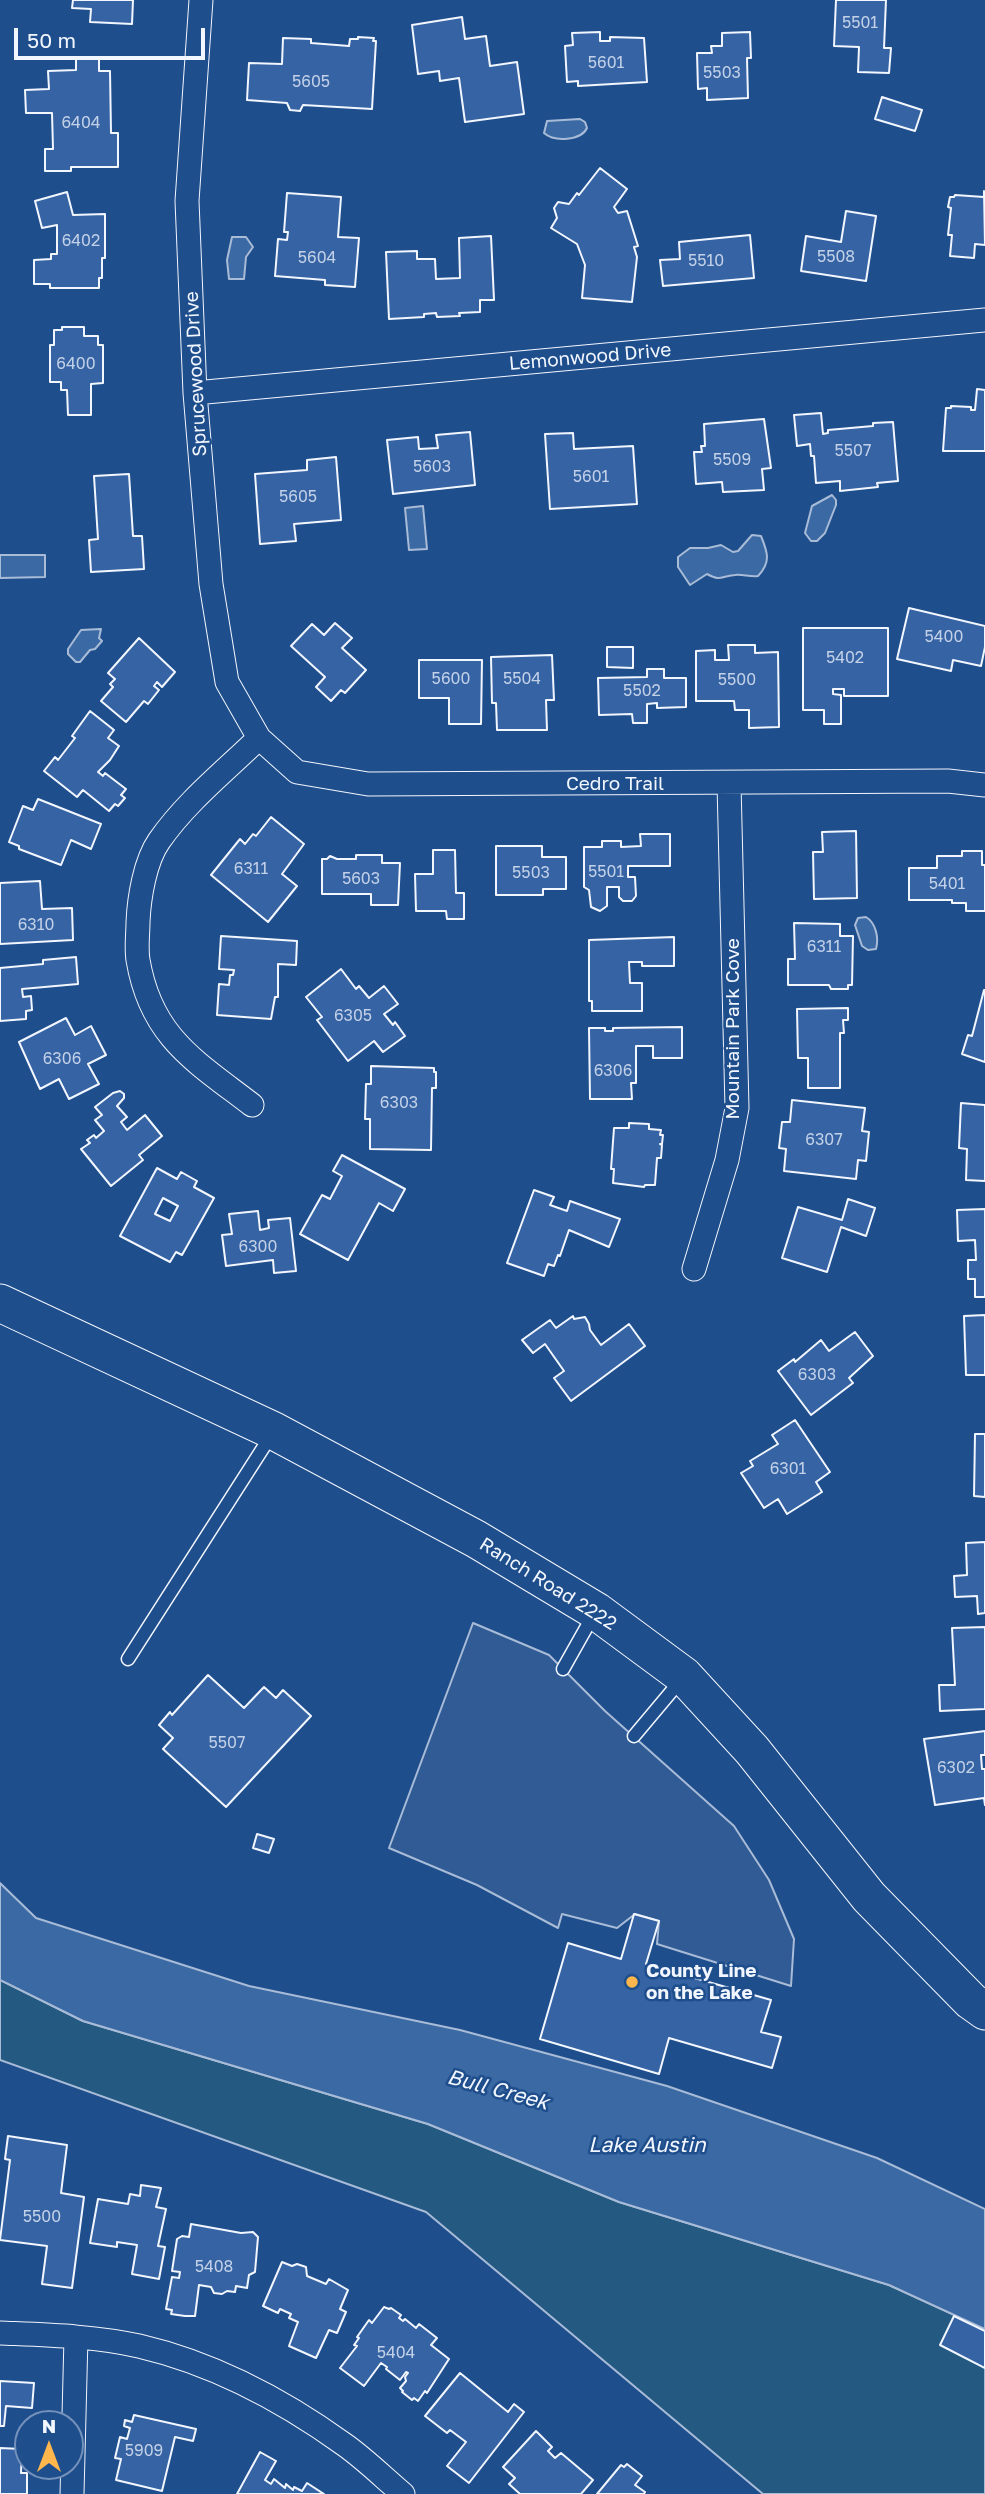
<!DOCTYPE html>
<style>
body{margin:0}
#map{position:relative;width:985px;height:2494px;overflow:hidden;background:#1f4e8c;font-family:"Golos Text",sans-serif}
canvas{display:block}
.north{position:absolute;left:14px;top:2410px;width:70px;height:70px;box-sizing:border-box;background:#1f4e8c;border:2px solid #7391ba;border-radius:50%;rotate:0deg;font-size:19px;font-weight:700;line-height:28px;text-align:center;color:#f2f6ff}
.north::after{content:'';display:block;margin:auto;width:24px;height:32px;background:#ffb74d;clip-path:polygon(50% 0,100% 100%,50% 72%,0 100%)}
.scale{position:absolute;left:14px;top:28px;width:191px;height:32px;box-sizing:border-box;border:4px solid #f2f6ff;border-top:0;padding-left:9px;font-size:21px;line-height:24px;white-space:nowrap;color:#f2f6ff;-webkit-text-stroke:5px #1f4e8c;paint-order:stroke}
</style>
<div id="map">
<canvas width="985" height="2494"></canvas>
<div class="north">N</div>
<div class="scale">50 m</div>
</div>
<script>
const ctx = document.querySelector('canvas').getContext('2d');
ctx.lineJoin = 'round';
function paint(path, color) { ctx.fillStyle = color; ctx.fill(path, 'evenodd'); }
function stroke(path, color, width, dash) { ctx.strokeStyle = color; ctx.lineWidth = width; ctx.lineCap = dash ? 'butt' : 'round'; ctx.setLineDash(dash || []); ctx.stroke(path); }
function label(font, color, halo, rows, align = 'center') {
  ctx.font = font + ' "Golos Text",sans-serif'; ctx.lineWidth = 5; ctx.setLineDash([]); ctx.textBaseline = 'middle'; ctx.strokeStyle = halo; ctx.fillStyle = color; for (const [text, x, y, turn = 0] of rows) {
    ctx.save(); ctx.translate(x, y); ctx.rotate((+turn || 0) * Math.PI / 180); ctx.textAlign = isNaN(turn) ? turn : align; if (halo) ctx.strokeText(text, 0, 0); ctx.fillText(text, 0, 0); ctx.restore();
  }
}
const green = new Path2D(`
 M0 1980 83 2021 428 2124 619 2202 889 2285 985 2329V2494H763L426 2212 0 2060Z`);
paint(green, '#245a82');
stroke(green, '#a8bbd7', 2);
const parking = new Path2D(`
 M473 1623 549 1655 605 1711 734 1826 769 1880 794 1939 791 1986 657 1944 659 1921 635 1914 617 1928 562 1914 558 1928 477 1885 389 1848Z`);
paint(parking, '#305b95');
stroke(parking, '#a8bbd7', 2);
const water = new Path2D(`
 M580 119 585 122 587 128C581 141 554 142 544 133L547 121Z
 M232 237H246L253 247 246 257 244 279H229L227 260Z
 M832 495 836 500V505L825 533 817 541H811L805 533 812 506Z
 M423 506 427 549 409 550 405 508Z
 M752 535 761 536C768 553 771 562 758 576 750 577 742 574 735 575 720 576 722 582 707 574L690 585 678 567V557L690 548H708L721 545 733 552 738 551Z
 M0 555H45V577L0 578Z
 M101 629 99 638 102 641 95 649 90 650 80 662H76L68 654V649L81 630Z
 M866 917C876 923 879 938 876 949L868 950 862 946 855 925 858 918Z
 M0 1883 36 1918 249 1986 460 2030 667 2086 877 2158 985 2209V2329L889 2285 619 2202 428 2124 83 2021 0 1980Z`);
paint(water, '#3b69a3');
stroke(water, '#a8bbd7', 2);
const building = new Path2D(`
 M73 0H133L132 24 90 22 91 9 72 8Z
 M836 0H886L884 48H891L889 73 858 72 859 47 834 46Z
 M462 17 465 39 486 36 490 66 517 62 524 114 465 122 459 78 440 81 439 71 418 74 412 25Z
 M600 32V41H610V37L644 38 647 82 578 86V81L567 82 565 46 573 45 572 33Z
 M750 32 751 58H747L748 98 707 100V88L698 89 697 53H712L711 46H722V33Z
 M358 37 374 38 373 41H376L372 109 303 105 300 111 290 110 287 103 247 100 249 63 282 64 283 38 311 39V43L349 46 350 39H358Z
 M76 59H99V71H110L111 133H118V167H71V171H45V149H53L52 113H26L25 90 49 89 48 71 76 70Z
 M882 97 922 110 915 131 875 119Z
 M600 168 627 189 614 207 618 213 627 211 638 246 634 247 637 257 632 302 582 298 585 265 577 244 551 228 557 218 554 208 558 202 569 204 577 193 579 195Z
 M984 191 985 245 975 244 974 258 950 256 952 235H948L951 208 948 207 950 197H954L955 195 984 197Z
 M67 192 73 215 105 214V258H102V278H99V288H50V284H34V260L51 259V254H57V225L42 228 35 201Z
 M287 193 341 197 338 237 359 238 355 287 325 285V280L275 276 278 239 287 240 288 232H284Z
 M846 211 876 216 866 281 801 271 806 236 841 242Z
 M750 235 754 278 663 286 660 260 680 259 679 242Z
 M491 236 494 300H480V312L459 313 460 316 437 317 436 313 424 314V317L389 319 386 252 417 251V259H435L436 279 460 278 459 238Z
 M62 327H84V336H98V345H103V383L91 384V415H68L67 390H61V382H50V345H54V330H62Z
 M977 389 985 390V451H943L946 408H951V406L971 407V410H975Z
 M821 413 823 434 828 433V430L873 426V423L893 422 898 481 877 483 878 487 840 491V481L816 483 814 456H811L810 444 797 446 794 415Z
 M764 419 771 468 762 469 764 490 723 492 722 482 696 484 694 452H702L701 446H705L704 424Z
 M470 432 475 485 393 494 387 440 418 437 419 449 438 448 436 435Z
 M573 433 574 449 633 446 637 504 550 509 545 434Z
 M336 457 341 520 294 524 296 541 260 544 255 474 307 470V460Z
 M129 474 133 536H142L144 569 91 572 89 540 98 539 94 476Z
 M909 608 985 626V647L981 666 953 660 951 671 897 659Z
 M335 623 352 638 342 648 366 670 345 693 341 690 331 701 316 687 325 677 291 646 312 624 324 635Z
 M803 628H888V696H844V689H833V694L841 695V724H824V710H803Z
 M139 638 175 672 162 687 157 682 154 686 159 690 148 704 144 701 126 722 101 701 113 687 110 684 115 679 108 673Z
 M728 645H755V653L778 652 779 727 749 728V710H735L734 701H696V651L715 650V660H729Z
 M607 647H633V668L607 667Z
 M552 655 554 700H546L547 730H497L496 703H492L491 657Z
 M419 660H482L481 724H449V698H419Z
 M647 669H664V678H686V707L657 708V703L647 704V723H633L632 714 599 715 598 678 647 677Z
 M90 711 114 730 108 738 119 746 110 760 98 772 103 776 105 773 126 789 121 795 125 798 118 806 115 804 109 811 83 790 77 797 44 771 55 757 58 760 75 738 72 736Z
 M38 799 101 824 91 849 71 840 61 865 19 849V846L9 842 23 806 33 810Z
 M271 817 304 844 282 874 297 886 268 922 211 875 240 839 245 844 253 834 256 836Z
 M856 831 857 898 814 899 813 852H823L822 832Z
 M640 834H670V866H628V877H635L636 896 632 901H623L619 897V887H607V906L600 911 591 907 589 890 584 887V847H602V841H621V847L641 846Z
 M496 846H542V857H566V889H543V895H496Z
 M433 850H455L456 893H464V919H447L446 911H416L415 874H433Z
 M962 851H982V865H985V911H966V903H952V900H909V868H937V856H962Z
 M356 855H382V863H400L398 905H371V894H322V859H327L330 856 337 859H356Z
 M40 881 42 909 72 908 73 940 0 944V883Z
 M794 923 840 924V936H853L852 985H848V989H831L829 985H788V959H795Z
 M221 936 297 941 296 965 278 964V997H275L271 1019 217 1015 219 984 229 985 230 975H233L234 970 219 969Z
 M674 937V966H642V962H629L630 983H642V1011H592V1001H589V940Z
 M76 957 78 984 22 989 23 997 31 996 32 1010 26 1011V1019L0 1021V968L43 964V960Z
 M341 969 356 989 359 986 369 998 384 986 398 1004 384 1014 393 1025 395 1022 405 1036 383 1052 374 1041 348 1061 317 1020 322 1017 306 997Z
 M984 990H985V1062L962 1054 968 1035 972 1036Z
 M848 1008V1020H843L844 1033H840V1088H808V1058H798L797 1009Z
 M66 1018 75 1035 91 1026 106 1055 88 1064 99 1084 69 1099 59 1079 40 1089 19 1042Z
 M682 1027V1058H653V1046H636V1083H631L632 1099H590L589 1028H605V1031H613V1028Z
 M371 1066 434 1068V1072H436V1088H432L431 1150 370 1149V1119H365L366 1084H371Z
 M120 1091 124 1094V1098L117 1106 127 1117 121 1122 127 1130 145 1115 162 1136 139 1155 143 1160 111 1186 81 1149 90 1143 87 1140 94 1135 96 1138 104 1131 95 1120 102 1115 95 1107 113 1093Z
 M792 1100 865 1108 862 1131 869 1132 866 1161 858 1160 856 1179 784 1171 786 1149 779 1148 782 1122H790Z
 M961 1103 985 1105V1181L966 1180 967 1149 959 1148Z
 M629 1123 649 1124V1129L661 1130 660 1135H663L662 1144H660L662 1145 661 1158H657L655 1185H645L644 1187 613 1183 614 1169H611L614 1128H629Z
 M342 1155 405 1189 393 1211 379 1203 348 1260 300 1234 322 1195 330 1199 342 1176 333 1171Z
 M157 1168 177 1179 181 1172 197 1181 194 1187 214 1198 182 1255 176 1252 170 1262 120 1236ZM163 1198 178 1206 170 1221 155 1214Z
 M534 1190 554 1197 550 1205 567 1211 570 1201 620 1219 609 1247 569 1230 560 1256 558 1255 554 1266 548 1264 544 1276 507 1263Z
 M848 1199 875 1208 866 1236 841 1227 827 1272 782 1258 798 1207 842 1220Z
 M985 1209V1297H975V1279H968V1260H976L975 1240 958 1241 957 1210Z
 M258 1211 260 1230 269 1228 268 1220 290 1218 296 1271 274 1273 273 1260 226 1266 222 1235 232 1234 229 1214Z
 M985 1315V1375H966L964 1316Z
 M573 1316 574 1319 585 1317 589 1324 590 1330 601 1345 629 1324 645 1346 571 1401 554 1378 564 1371 545 1344 533 1353 522 1340 550 1320 556 1328Z
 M855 1332 873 1356 849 1378 853 1383 811 1415 778 1371 794 1359 795 1362 821 1340 829 1351Z
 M795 1420 830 1472 816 1482 822 1492 787 1514 778 1499 764 1508 741 1473 753 1466 750 1461 778 1444 772 1435Z
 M975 1434H985V1497L974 1496Z
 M985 1542V1613L978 1614 977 1596 955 1597 954 1576 967 1575 966 1543Z
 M985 1627V1709L940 1711 939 1685H955L952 1628Z
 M208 1675 244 1708 264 1687 276 1698 283 1690 311 1716 226 1807 163 1749 173 1738 159 1725 170 1712 172 1715Z
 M985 1731V1755H981L982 1769H985V1805L984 1798 935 1805 924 1739Z
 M257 1834 274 1839 269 1853 253 1848Z
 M634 1914 659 1921 646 1964 771 2000 761 2032 781 2037 772 2068 669 2038 659 2074 540 2039 568 1943 621 1959Z
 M8 2136 67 2145 61 2193 84 2197 72 2288 42 2284 47 2246 0 2240 10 2160 5 2159Z
 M141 2185 161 2188 156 2207 166 2209 158 2246 165 2247 159 2279 132 2274 137 2245 117 2242V2247L90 2243 98 2199 128 2204 130 2194 140 2196Z
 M191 2224 241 2233 253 2232 258 2237 255 2272 249 2275 247 2288 236 2286 235 2292 227 2291 222 2294 214 2293 211 2287 199 2285 195 2316H185L171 2314 172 2310 166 2309 172 2277 179 2278 180 2272 172 2271 177 2239 182 2236 189 2237Z
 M282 2262 292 2266 297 2264 306 2267 307 2276 326 2284 329 2279 348 2290 340 2309 346 2312 337 2333 329 2330 316 2358 289 2346 298 2322 289 2318 291 2314 280 2309 278 2313 263 2306Z
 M384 2307 389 2309 391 2308 401 2315 399 2318 403 2321 405 2319 416 2328 419 2324 437 2338 431 2345 449 2359 427 2393 425 2391 418 2401 414 2398 412 2400 402 2392 403 2391 400 2388 406 2381 405 2377 408 2373 406 2372 400 2380 386 2369 387 2367 381 2363 364 2386 340 2368 357 2346 354 2345 359 2338 357 2337 369 2320 372 2323Z
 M954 2316 985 2331V2368L940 2345Z
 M460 2373 508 2412 514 2404 524 2412 469 2483 447 2466 466 2442 450 2430 447 2433 425 2416Z
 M0 2381 34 2383 32 2408 6 2406 4 2426H0Z
 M134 2415 196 2429 193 2441 175 2437 162 2491 116 2480 121 2459 115 2458 120 2437 127 2439 130 2428 124 2426 125 2420 132 2422Z
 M536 2431 552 2447 548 2451 555 2458 561 2453 593 2480 581 2494H520L509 2484 515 2478 503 2467Z
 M0 2448 22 2449 21 2473H27V2494H0Z
 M260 2452 276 2461 265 2480 271 2484 274 2479 285 2488 286 2484 293 2490 294 2487 302 2491 307 2483 324 2494H237Z
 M627 2464 642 2476 635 2485 645 2492 644 2494H597L621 2465 624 2467Z`);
paint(building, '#3563a3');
stroke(building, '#f2f6ff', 2);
const service = new Path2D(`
 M128 1659 272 1434
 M563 1669 594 1614
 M634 1736 681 1680`);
const minor = new Path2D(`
 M201 0 187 201 195 393 211 584 227 682 259 738 297 772 368 784 948 781 985 785
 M195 393 985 320
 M252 1105C195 1061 151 1037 138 960 136 948 138 934 138 922 139 898 145 861 159 841 186 802 225 771 259 738
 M694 1269 727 1160 737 1108 729 784
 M0 2333C46 2335 94 2336 139 2346 212 2363 284 2401 345 2445 366 2460 384 2478 403 2494
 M72 2494 76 2337`);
const primary = new Path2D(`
 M0 1303 274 1431 476 1539 596 1611 684 1676 752 1750 869 1897 971 2001 985 2011`);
stroke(service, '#f2f6ff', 15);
stroke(minor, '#f2f6ff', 25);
stroke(primary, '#f2f6ff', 39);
stroke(service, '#1f4e8c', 12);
stroke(minor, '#1f4e8c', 23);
stroke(primary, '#1f4e8c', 37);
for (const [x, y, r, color] of [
 [632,1982,7,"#ffb74d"]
]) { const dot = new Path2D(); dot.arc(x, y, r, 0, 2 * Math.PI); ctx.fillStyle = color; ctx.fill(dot); stroke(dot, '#1f4e8c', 2.5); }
label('16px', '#c3d1e8', null, [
 ["5501",860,23],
 ["5601",606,63],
 ["5503",722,73],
 ["5605",311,82],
 ["6404",81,123],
 ["6402",81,241],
 ["5508",836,257],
 ["5604",317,258],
 ["5510",706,261],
 ["6400",76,364],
 ["5507",853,451],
 ["5509",732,460],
 ["5603",432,467],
 ["5601",591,477],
 ["5605",298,497],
 ["5400",944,637],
 ["5402",845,658],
 ["5600",451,679],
 ["5504",522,679],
 ["5500",737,680],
 ["5502",642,691],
 ["6311",251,869],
 ["5501",606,872],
 ["5503",531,873],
 ["5603",361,879],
 ["5401",947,884],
 ["6310",36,925],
 ["6311",824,947],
 ["6305",353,1016],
 ["6306",62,1059],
 ["6306",613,1071],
 ["6303",399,1103],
 ["6307",824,1140],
 ["6300",258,1247],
 ["6303",817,1375],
 ["6301",788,1469],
 ["5507",227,1743],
 ["6302",956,1768],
 ["5500",42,2217],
 ["5408",214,2267],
 ["5404",396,2353],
 ["5909",144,2451]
]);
label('19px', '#f2f6ff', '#1f4e8c', [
 ["Lemonwood Drive",590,357,-5],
 ["Sprucewood Drive",196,374,-93],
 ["Cedro Trail",615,784],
 ["Mountain Park Cove",733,1029,-90],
 ["Ranch Road 2222",548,1584,32]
]);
label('bold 19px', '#f2f6ff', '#1f4e8c', [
 ["County Line",646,1971],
 ["on the Lake",646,1993]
], 'left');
label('italic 21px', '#f2f6ff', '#1f4e8c', [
 ["Bull Creek",498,2090,15],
 ["Lake Austin",647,2145]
]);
</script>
